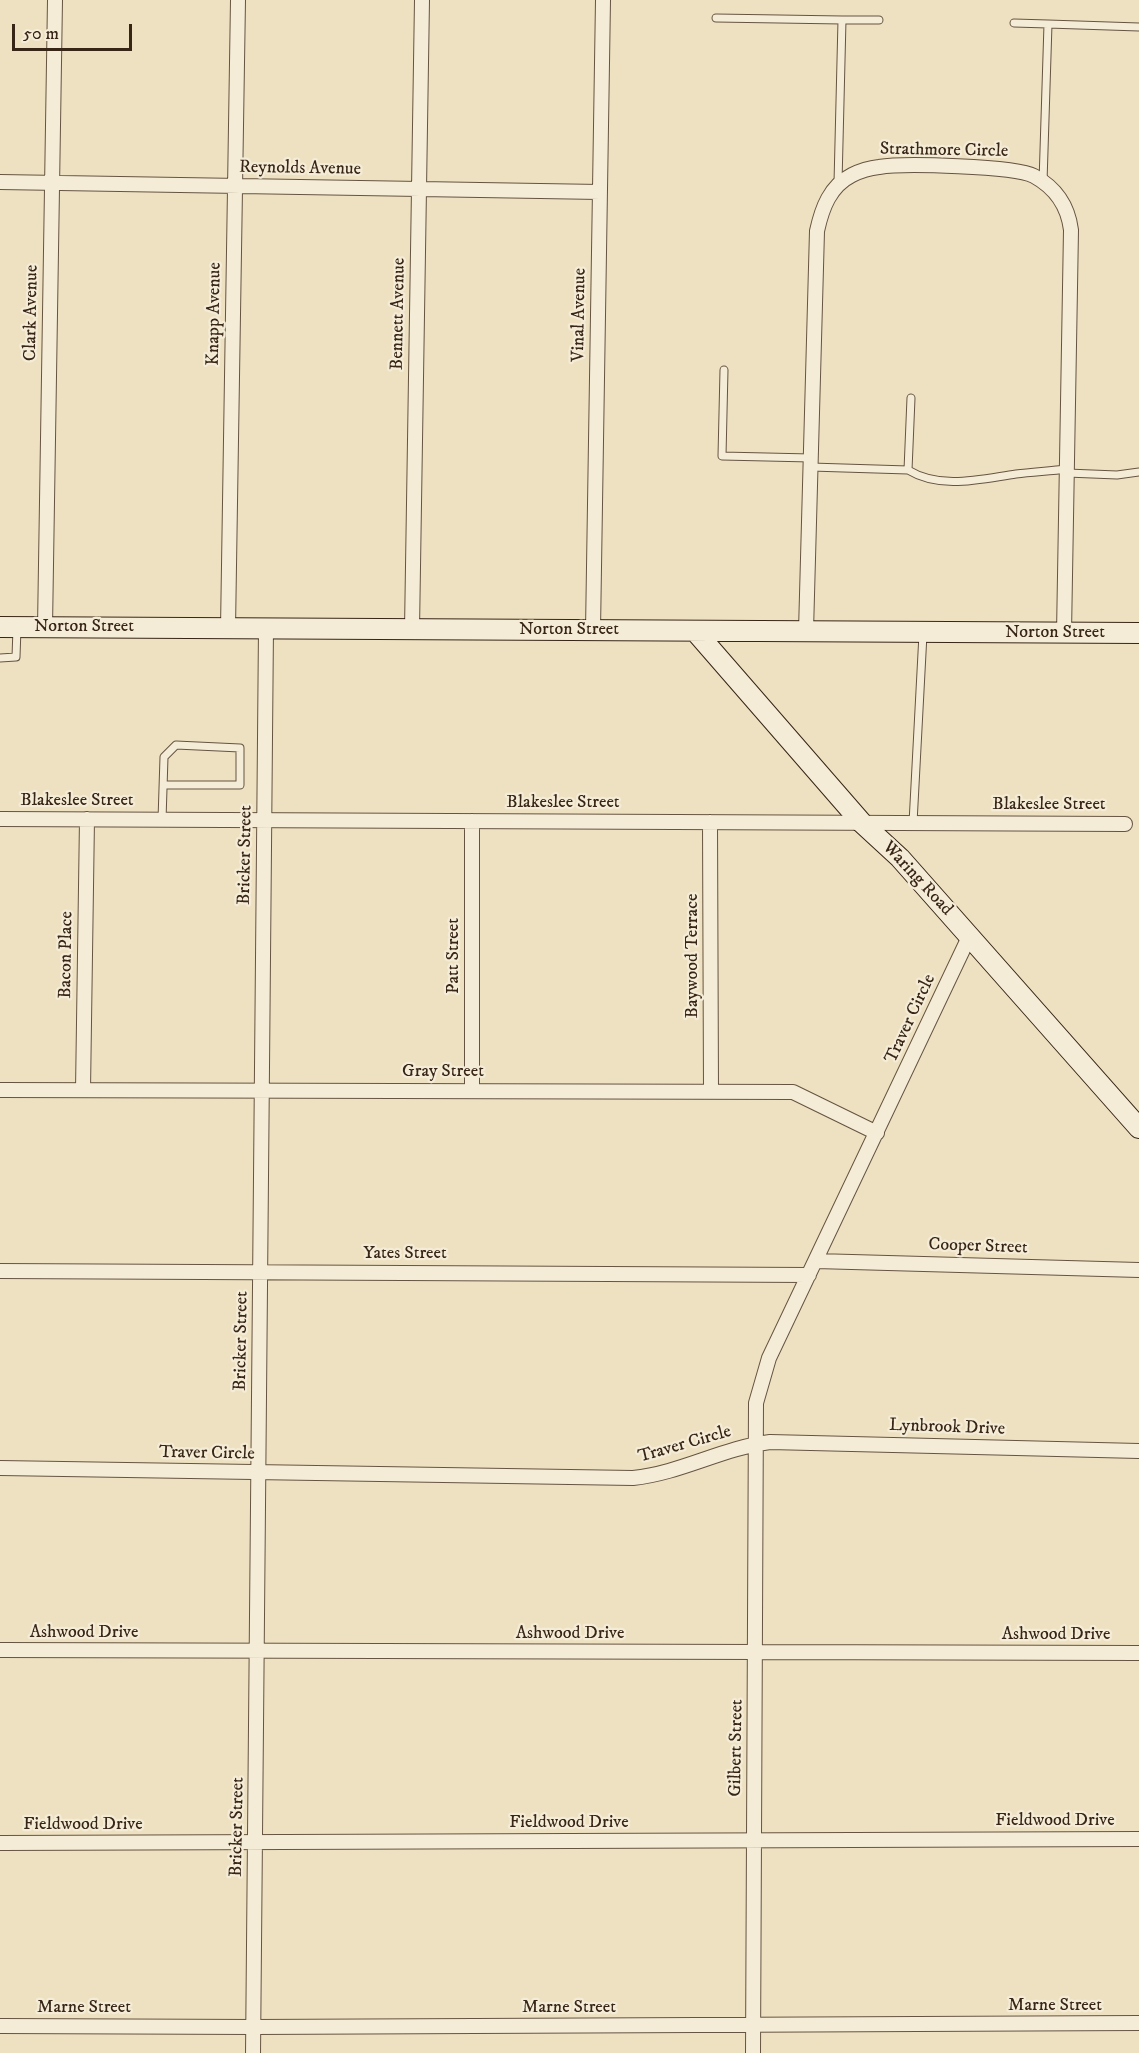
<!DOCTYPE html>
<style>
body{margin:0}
#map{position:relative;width:1139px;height:2053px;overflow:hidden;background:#eee1c1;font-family:"IM FELL DW Pica",serif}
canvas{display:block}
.scale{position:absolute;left:12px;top:24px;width:120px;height:27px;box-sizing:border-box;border:3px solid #372516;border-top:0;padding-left:8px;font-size:18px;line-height:21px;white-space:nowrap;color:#372516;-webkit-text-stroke:4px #f4ecd7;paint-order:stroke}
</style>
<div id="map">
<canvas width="1139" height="2053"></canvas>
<div class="scale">50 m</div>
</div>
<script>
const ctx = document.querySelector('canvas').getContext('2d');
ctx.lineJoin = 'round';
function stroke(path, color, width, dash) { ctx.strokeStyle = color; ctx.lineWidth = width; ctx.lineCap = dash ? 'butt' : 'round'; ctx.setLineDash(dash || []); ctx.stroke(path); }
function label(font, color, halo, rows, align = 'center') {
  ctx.font = font + ' "IM FELL DW Pica",serif'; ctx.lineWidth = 4.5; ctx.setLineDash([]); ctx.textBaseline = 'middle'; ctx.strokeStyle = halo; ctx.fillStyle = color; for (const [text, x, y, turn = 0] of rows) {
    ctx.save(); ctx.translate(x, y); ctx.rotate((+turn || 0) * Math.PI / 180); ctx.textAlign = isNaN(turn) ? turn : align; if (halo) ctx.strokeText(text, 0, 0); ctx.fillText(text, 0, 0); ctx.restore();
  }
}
const lane = new Path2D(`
 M716 18 842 20 838 183
 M842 20H879
 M1014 23 1048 24 1043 182
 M1048 24 1139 27
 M724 370 722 456 811 458
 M811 467 908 470 911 398
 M908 470C941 490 981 479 1016 474 1033 472 1050 471 1067 469
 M1067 473 1117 475 1139 472
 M0 658 16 657 17 628
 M162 820 164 757 176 745 240 748V785H164
 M913 823 923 634`);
const street = new Path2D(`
 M0 182 600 192
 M45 627 55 0
 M228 628 238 0
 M412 629 422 0
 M593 630 603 0
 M806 631 817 231C822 208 830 186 852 175 860 171 870 168 879 167 903 163 1015 166 1034 176 1056 188 1068 206 1071 230L1064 633
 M0 819 1125 824
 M710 822 711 1091
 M0 1090 793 1092 877 1133
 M83 1090 87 819
 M472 1090V821
 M816 1261 1139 1270
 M0 1271 809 1275
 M0 1468 633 1478C681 1473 722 1448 770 1442L1139 1451
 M0 1650 1139 1653
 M0 1843 1139 1839
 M0 2026 254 2027 1139 2023
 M253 2053 266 628
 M753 2053 756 1403 769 1358 969 937`);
const secondary = new Path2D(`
 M0 627 1139 633
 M695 631 862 823 900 858 1139 1128`);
stroke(lane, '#655441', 9);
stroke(street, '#655441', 16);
stroke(secondary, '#372516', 22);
stroke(lane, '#f4ecd7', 7);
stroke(street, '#f4ecd7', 14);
stroke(secondary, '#f4ecd7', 20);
label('18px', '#372516', '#f4ecd7', [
 ["Strathmore Circle",944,151,1],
 ["Reynolds Avenue",300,169,1],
 ["Clark Avenue",32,313,-89],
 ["Knapp Avenue",215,314,-89],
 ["Bennett Avenue",399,314,-89],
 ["Vinal Avenue",580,315,-89],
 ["Norton Street",84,627],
 ["Norton Street",569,630],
 ["Norton Street",1055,633],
 ["Blakeslee Street",77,801],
 ["Blakeslee Street",563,803],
 ["Blakeslee Street",1049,805],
 ["Bricker Street",246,855,-89],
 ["Waring Road",917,879,47],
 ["Bacon Place",67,955,-89],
 ["Patt Street",454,956,-90],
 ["Baywood Terrace",693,956,-90],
 ["Traver Circle",911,1019,-65],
 ["Gray Street",443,1072],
 ["Cooper Street",978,1247,2],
 ["Yates Street",405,1254],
 ["Bricker Street",242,1341,-89],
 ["Lynbrook Drive",947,1428,2],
 ["Traver Circle",685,1445,-16],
 ["Traver Circle",207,1454,1],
 ["Ashwood Drive",84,1633],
 ["Ashwood Drive",570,1634],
 ["Ashwood Drive",1056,1635],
 ["Gilbert Street",737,1748,-89],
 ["Fieldwood Drive",1055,1821],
 ["Fieldwood Drive",569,1823],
 ["Fieldwood Drive",83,1825],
 ["Bricker Street",238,1827,-89],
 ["Marne Street",1055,2006],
 ["Marne Street",84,2008],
 ["Marne Street",569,2008]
]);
</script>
